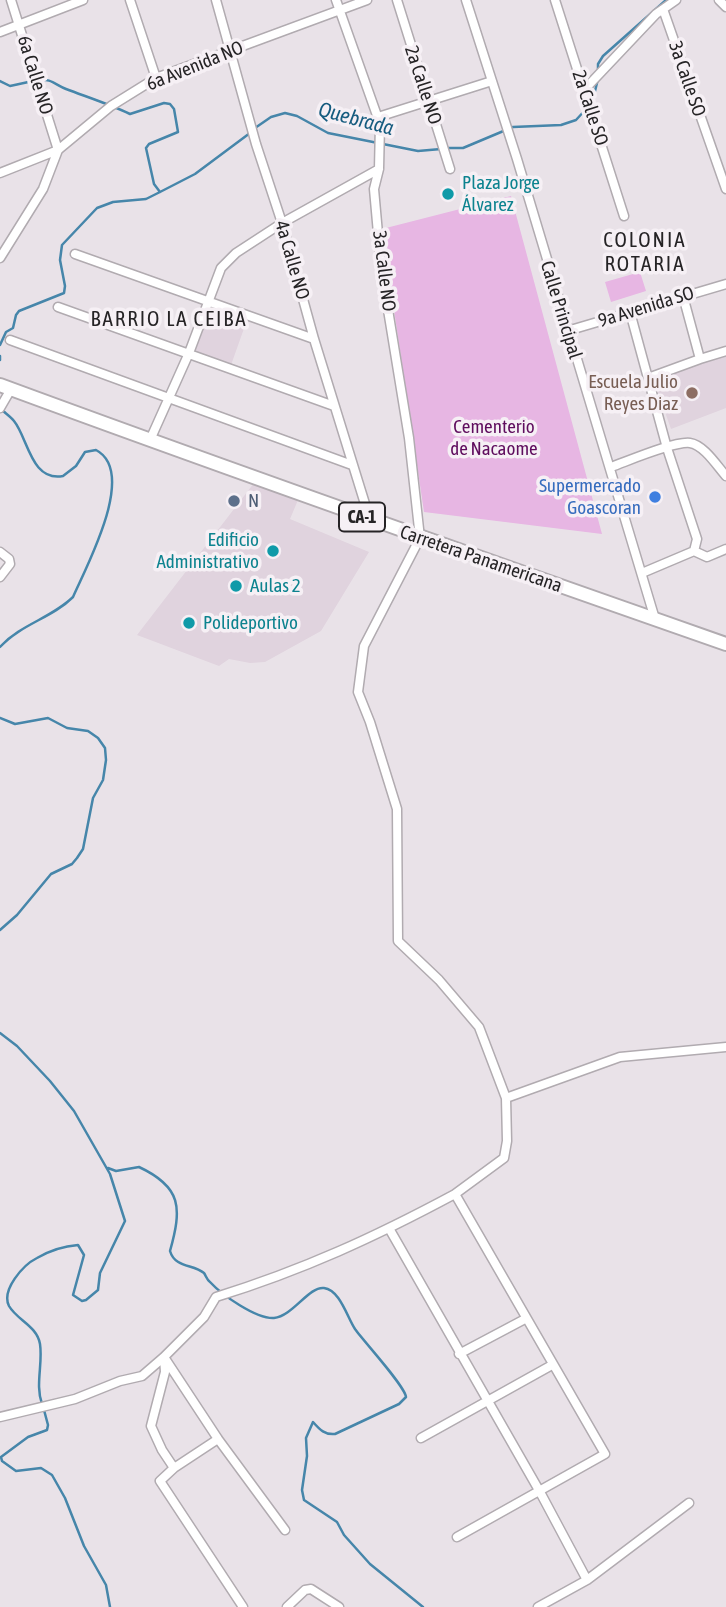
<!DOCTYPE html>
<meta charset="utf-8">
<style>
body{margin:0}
canvas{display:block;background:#e9e2e8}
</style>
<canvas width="726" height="1607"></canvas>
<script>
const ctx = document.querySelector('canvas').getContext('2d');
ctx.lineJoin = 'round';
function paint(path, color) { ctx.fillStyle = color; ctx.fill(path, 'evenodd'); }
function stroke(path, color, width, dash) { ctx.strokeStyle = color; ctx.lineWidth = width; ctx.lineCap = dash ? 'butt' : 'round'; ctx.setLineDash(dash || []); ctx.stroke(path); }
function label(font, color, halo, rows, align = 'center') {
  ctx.font = font + ' "Asap Condensed",sans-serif'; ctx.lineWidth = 7; ctx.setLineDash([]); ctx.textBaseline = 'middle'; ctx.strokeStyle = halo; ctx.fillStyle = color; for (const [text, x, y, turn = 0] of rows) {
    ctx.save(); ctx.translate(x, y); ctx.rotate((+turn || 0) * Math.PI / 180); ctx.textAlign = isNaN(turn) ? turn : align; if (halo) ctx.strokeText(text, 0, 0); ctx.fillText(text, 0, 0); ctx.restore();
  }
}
paint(new Path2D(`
 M211 307 247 320 231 365 195 352Z
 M726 354V408L671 429 653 378Z
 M254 483 298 500 290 519 369 552 321 631 265 662 250 663 229 659 219 666 137 635Z`), '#e0d3de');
paint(new Path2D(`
 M511 196 602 534 424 512 382 229Z
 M640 272 646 291 611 302 605 282Z`), '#e7b6e3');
stroke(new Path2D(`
 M598 72V64L603 56 666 0
 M39 80C50 78 56 85 66 89 87 97 109 104 130 114L164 103 170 104 174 109 178 132 149 144 146 148 154 184 160 192
 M0 81 10 86 33 81
 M592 103 598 79
 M255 128 271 117 285 113 297 116 328 133 418 151 441 149
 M447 148H463L513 127 561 125 576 120 587 108
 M0 345 6 332 13 328 16 315 19 311 64 293 65 286 60 260 62 245 97 208 113 202 146 199 160 192 195 174 250 133
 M0 356V360
 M0 647C21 624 52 618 73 597 86 567 138 472 96 450L85 452 76 466 63 476C31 482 28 438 14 421 10 416 5 413 1 409
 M0 718 15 724 48 718 67 728 88 731 98 738 105 748 106 760 103 780 93 798 83 849 77 858 72 864 51 874 17 915 0 930
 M0 1033 17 1046 50 1081 74 1111 110 1174 125 1221 100 1273 98 1290 86 1300 82 1301 73 1295 84 1255 78 1245C65 1246 49 1251 37 1258 23 1265 1 1290 9 1306 17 1320 37 1326 40 1344 43 1364 35 1385 42 1404
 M108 1168 116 1171 139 1167C182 1187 182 1208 170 1251 175 1268 193 1264 204 1273 206 1276 207 1280 210 1282 222 1295 256 1319 274 1318 293 1316 309 1286 324 1288 340 1290 347 1317 355 1329 365 1343 405 1386 406 1397L399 1404 335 1434C325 1435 320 1430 313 1422L306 1438 307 1456 302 1490 304 1500 337 1522 344 1535 370 1564 423 1607
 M44 1410 48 1425 47 1430 28 1437 1 1457 2 1461 16 1471 41 1468 52 1475 65 1498 84 1546 106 1585 110 1607`), '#4686aa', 2.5);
const minor = new Path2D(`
 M11 0 58 150
 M130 0 156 78
 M216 0 256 144 282 223 314 339 370 520
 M336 0 380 124 379 169 374 189 381 267 409 438 420 538 364 646 358 692 370 722 397 809 398 941 439 980 479 1027 506 1098
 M397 0 450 169
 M466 0 517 159 655 619
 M555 0 624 216
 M719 0 726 7
 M663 9 726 189
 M0 32 83 0
 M585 89 656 14 676 0
 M378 117 492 81
 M0 173 58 150 111 106 156 78 367 0
 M75 254 314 339
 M0 258 43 189 58 150
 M58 307 334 406
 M630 312 667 448 697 539 694 551
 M567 331 726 284
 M10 340 352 465
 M700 359 726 351
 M648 378 700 359 683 296
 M0 408 11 389
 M150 440 189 353 221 268 236 253 282 223 379 169
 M611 467C628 461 674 441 690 443 704 445 717 466 726 476
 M0 552 9 559 10 564 0 577
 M642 573 694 551 707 557 726 549
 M390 1230 540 1492 587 1580
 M459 1354 525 1319
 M0 1417 75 1399 120 1381 142 1376 164 1357 218 1439 285 1530
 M421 1438 552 1365
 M218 1439 174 1468 160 1481 243 1607
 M174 1468 162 1450 151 1426 165 1372 164 1357 204 1317 216 1297C303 1270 375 1237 455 1194
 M457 1537 605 1454 455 1194 504 1158 507 1141 506 1098 620 1057 726 1047
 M287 1607 305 1590 311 1589 339 1607
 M538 1607 587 1580 689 1503`);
const highway = new Path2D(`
 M0 385C241 474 483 559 726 644`);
stroke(minor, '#b1abb0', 11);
stroke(highway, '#b1abb0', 16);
stroke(minor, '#fff', 8);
stroke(highway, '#fff', 12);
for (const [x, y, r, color] of [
 [448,194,7,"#0f9aa8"],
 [692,393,7,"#8d6e63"],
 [655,497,7,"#3f7fe0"],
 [234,501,7,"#5c6f8a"],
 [273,551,7,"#0f9aa8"],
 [236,586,7,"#0f9aa8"],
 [189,623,7,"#0f9aa8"]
]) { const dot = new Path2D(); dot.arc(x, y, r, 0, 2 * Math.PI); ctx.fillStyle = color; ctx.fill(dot); stroke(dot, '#f6f0f5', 2.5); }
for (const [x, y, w] of [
 [362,517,46]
]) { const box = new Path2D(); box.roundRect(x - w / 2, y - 14.5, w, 29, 5); ctx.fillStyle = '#f6f0f5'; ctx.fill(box); stroke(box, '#262426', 2); }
label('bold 18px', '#262426', null, [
 ["CA-1",362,517]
]);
label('19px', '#262426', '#f6f0f5', [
 ["6a Avenida NO",195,66,-22],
 ["6a Calle NO",35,75,73],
 ["3a Calle SO",687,79,71],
 ["2a Calle NO",423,85,72],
 ["2a Calle SO",590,108,72],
 ["4a Calle NO",292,260,74],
 ["3a Calle NO",384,271,83],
 ["9a Avenida SO",646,307,-17],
 ["Calle Principal",561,310,73],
 ["Carretera Panamericana",481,559,19]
]);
label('19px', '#0d838f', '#f6f0f5', [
 ["Plaza Jorge",462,183],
 ["Álvarez",462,205],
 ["Edificio",259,540,"right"],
 ["Administrativo",259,562,"right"],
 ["Aulas 2",250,586],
 ["Polideportivo",203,623]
], 'left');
label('19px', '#785e54', '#f6f0f5', [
 ["Escuela Julio",678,382],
 ["Reyes Diaz",678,404]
], 'right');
label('19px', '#5f0d5e', '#f6f0f5', [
 ["Cementerio",494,427],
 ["de Nacaome",494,449]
]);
label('19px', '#366cbe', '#f6f0f5', [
 ["Supermercado",641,486],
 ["Goascoran",641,508]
], 'right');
label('19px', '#4e5e75', '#f6f0f5', [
 ["N",248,501]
], 'left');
label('italic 21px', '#165c7f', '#f6f0f5', [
 ["Quebrada",356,119,15]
]);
ctx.letterSpacing = '2px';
label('21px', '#262426', '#f6f0f5', [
 ["COLONIA",645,240],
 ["ROTARIA",645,264],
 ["BARRIO LA CEIBA",169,319]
]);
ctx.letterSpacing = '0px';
</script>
